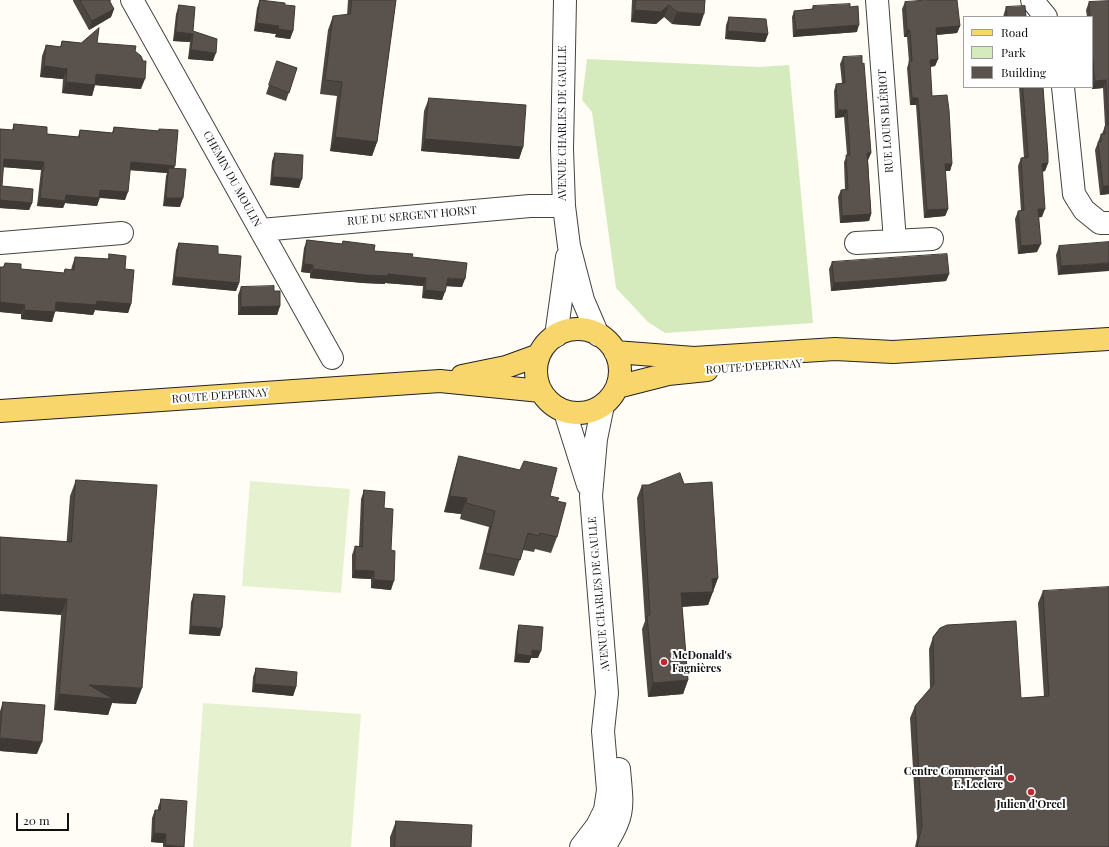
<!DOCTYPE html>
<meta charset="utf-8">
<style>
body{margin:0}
#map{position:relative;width:1109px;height:847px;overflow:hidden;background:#fffdf5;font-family:"Playfair Display",serif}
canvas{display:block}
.legend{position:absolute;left:963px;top:16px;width:130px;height:72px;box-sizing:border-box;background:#fff;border:1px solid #a0a0a0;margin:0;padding:5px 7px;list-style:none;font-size:12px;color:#111}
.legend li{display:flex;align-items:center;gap:8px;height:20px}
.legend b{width:20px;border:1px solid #a0a0a0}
.scale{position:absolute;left:16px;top:813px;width:53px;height:18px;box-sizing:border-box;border:2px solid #111;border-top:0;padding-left:5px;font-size:12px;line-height:14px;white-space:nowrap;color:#111;-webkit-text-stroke:3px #fff;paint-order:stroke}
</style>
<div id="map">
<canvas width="1109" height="847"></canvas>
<ul class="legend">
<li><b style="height:5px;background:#f9d66b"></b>Road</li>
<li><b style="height:11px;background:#d5ebbd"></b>Park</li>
<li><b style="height:11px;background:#5a524d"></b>Building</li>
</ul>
<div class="scale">20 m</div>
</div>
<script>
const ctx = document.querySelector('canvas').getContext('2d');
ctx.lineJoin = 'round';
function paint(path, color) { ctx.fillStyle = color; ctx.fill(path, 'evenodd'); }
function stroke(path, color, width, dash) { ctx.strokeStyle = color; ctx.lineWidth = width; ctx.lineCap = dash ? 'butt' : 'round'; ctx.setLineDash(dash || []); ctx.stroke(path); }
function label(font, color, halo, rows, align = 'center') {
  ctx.font = font + ' "Playfair Display",serif'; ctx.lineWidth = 4; ctx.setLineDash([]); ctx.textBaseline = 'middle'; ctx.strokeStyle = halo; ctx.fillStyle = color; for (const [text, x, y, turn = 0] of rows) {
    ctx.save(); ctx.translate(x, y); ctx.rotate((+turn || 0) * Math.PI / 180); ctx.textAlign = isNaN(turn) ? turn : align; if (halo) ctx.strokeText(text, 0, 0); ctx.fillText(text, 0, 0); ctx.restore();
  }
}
paint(new Path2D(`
 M587 59 759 67 789 65 813 323 665 333 648 322 616 288 592 112 582 100Z`), '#d5ebbd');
paint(new Path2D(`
 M250 481 350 489 341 593 242 586Z
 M203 703 361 714 351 847H193Z`), '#e6f2cf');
const minor = new Path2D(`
 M132 0 332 358
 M565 0 562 149 564 206 569 246 583 300 598 335
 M877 0 895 241
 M1032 0 1046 17
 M1063 87 1074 194 1084 210 1100 223H1109
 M261 230 530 206H564
 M0 243 122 233
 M856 243 932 239
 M556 336 567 257
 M565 412 588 485
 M581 847 597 826 605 810 608 790 603 731 607 693 591 496 596 439 603 405
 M604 847C626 814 622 806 619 769`);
const major = new Path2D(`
 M536 371a42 42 0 1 1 84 0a42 42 0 1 1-84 0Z
 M615 352 694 358 835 349 893 352 1109 339
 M462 376 506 367 539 355
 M617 387 668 374 707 370
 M0 411 440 381 541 391`);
stroke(minor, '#444', 24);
stroke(major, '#222', 24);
stroke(minor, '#fff', 22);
stroke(major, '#f9d66b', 22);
paint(new Path2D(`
 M73 0H111L110 2 114 9 111 17 89 30 73 1Z
 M260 0 285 5 293 31 290 39 275 37 276 34 254 31 257 8Z
 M348 0H396L377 142 372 156 330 151 337 96 320 94 328 30 333 16 347 15Z
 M632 0H705L700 26 672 24 664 17 656 24 631 22Z
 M1109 1V194L1100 195 1095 150 1101 134H1102L1105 126 1103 88 1092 89V17H1087L1086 10 1089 2Z
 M905 2 960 26 957 33 937 35 938 59 935 66 930 67 932 96 952 164 950 171H945L948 209 945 216 924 218 916 105H910L907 68 909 62 907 37H904L902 9Z
 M179 5 193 31 213 61 188 59 190 42 173 41 176 14Z
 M813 6 850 7 857 32 793 37 792 17 794 11 812 9Z
 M1006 7 1026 17H1003Z
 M729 17 768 34 765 42 725 39 726 25Z
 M62 41 81 43H97L135 51 141 89 95 85 92 96 62 93 63 79 40 77 42 56 46 45 60 47Z
 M843 57 871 153 868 160 871 214 869 221 840 223 838 197 841 190H845L844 162 847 155 844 117 835 118 834 91 836 84 842 83 840 64Z
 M277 61 297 68 286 101 266 94Z
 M1019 87H1043L1048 163 1045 171 1042 172V217H1039L1037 252 1018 254 1015 219 1018 211H1021L1018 166 1021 158H1024Z
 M429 98 523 147 519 159 421 151 424 111Z
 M14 124 47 134 78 137 80 130 112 133 114 127 158 131 159 129 174 168 180 207 163 206 166 176 167 173 130 170 125 200 100 198 97 206 65 203 63 208 37 206 41 170 3 167 2 186 32 203 29 210 0 208V129L12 130Z
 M275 153 299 188 270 185 272 161Z
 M307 240 342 244 343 241 374 251 412 257 462 287 446 286 442 300 422 298 423 286 385 283V284L363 283 310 278V273L301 272 304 248Z
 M1109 242 1058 275 1056 255 1059 246Z
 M179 243 218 254 239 283 236 291 172 285 176 250Z
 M109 254 125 269 131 304 128 313 95 310 93 315 55 311 52 322 21 319V314L0 312V267H3L5 263 21 269 64 273 65 269 71 270 72 266 75 257 108 259Z
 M832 262 949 274 946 281 831 291 829 269Z
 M241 287 274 291 280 306 277 315H238V295Z
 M459 456 550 496 557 501V537L551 553 535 549 534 552 523 550 514 576 479 569 489 527 460 519 461 514 444 512 454 472Z
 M76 480 136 704 112 703 108 715 54 710 70 496Z
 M642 485 718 578 708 605 682 607 688 680 683 694 648 697 642 629 645 621 637 498Z
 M364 490 384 508 391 550V590L371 588V579L352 578V555L355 546H359L361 499Z
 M1043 591 1109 847H915L917 838 910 718 915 706 930 689 929 649 933 637 1021 698 1044 697 1038 603Z
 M194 594 220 636 189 634 191 602Z
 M519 625 538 658H531L529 663 514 662 517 632Z
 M256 668 296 687 293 696 252 692 253 677Z
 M3 702 37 754 0 751V711Z
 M161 799 184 847H163V843L151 842 152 818 155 810H158V807Z
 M396 821 471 847H390V837Z`), '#4d4742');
paint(new Path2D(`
 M669 5 664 17 656 24 631 22 635 10Z
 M114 9 111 17 89 30 92 21Z
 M677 12 704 14 700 26 672 24Z
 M257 23 279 26 276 34 254 31Z
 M859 25 857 32 793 37 796 30Z
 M960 26 957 33 934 35 936 28Z
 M278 29 293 31 290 39 275 37Z
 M907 30H910L907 37H904Z
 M728 31 768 34 765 42 725 39Z
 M176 32 193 34 190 42 173 41Z
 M191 50 216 53 213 61 188 59Z
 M938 59 935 66 927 67 930 60Z
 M44 66 67 69 63 79 40 77Z
 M96 74 145 79 141 89 93 85Z
 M1106 80 1103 88 1092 89 1095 81Z
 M66 82 95 85 92 96 62 93Z
 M912 98H918L916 105H910Z
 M838 110H847L844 117 835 118Z
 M335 137 377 142 372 156 330 151Z
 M425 139 523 147 519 159 421 151Z
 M867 153H871L868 160Z
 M4 159 44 162 41 170 1 167Z
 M131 162 175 166 172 174 169 168 167 173 128 170Z
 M1048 163 1045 171 1039 172 1042 164Z
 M945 164H952L950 171H942Z
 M273 177 302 179 299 188 270 185Z
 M1103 186H1109V194L1100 195Z
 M100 190 128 192 125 200 97 197Z
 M66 195 99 198 97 206 65 203 63 208 37 206 40 198Z
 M166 198H183L180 207 163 206Z
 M0 200 32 203 29 210 0 208Z
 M948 209 945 216 924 218 927 210Z
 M1038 209H1045L1042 217 1035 218Z
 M871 214 869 221 840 223 842 216Z
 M1041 244 1037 252 1018 254 1021 246Z
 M1109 263V271L1058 275 1061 266Z
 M304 264 313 265 310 273 301 272Z
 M313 269 388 274 426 278 423 286 385 283V284L363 283 310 278Z
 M949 274 946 281 831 291 834 283Z
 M175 277 239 283 236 291 172 285Z
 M448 278 465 279 462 287 445 286Z
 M425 290 445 292 442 300 422 298Z
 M97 301 131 304 128 313 95 310 93 315 53 311 56 302Z
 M0 302 25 305 21 314 0 312Z
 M280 306 277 315H238L241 307Z
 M24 310 55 312 52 322 21 319Z
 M450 496 467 498 461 514 444 512Z
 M355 570 374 571 371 579 352 578Z
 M718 578 708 605 676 607 681 593 712 579Z
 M374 580 394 581 391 590 371 588Z
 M0 594 67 599 61 615 0 611Z
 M191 626 222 628 220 636 189 634Z
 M532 650 541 651 538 658H531L529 663 514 662 517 654Z
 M688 680 683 694 648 697 653 683Z
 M255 684 296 687 293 696 252 692Z
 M89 685 142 688 136 704 112 703 108 715 54 710 59 694Z
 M0 738 42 742 37 754 0 751Z
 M154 833 166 834 163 843 151 842Z
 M165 845 181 847H165Z`), '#3f3936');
const building = new Path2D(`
 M80 0H109L114 9 92 21Z
 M260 0 285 3V5L295 6 293 31 278 29 279 26 257 23Z
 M352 0H396L377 142 335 137 342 82 325 80 333 16 350 14Z
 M636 0H705L704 14 677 12 669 5 661 12 635 10Z
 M927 0H957L960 26 936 28 938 59 930 60 932 96 947 95 949 110 952 164H945L948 209 927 210 918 98H912L909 61H912L910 30H907L905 2Z
 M1109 1V186H1103L1098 142H1101V134H1105V126L1108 125 1106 80 1095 81 1094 74 1092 48V17H1090L1089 2Z
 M850 4V7L858 6 859 25 796 30 794 11 813 9V6Z
 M179 5 195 7 193 31 217 39 216 53 191 50 193 34 176 32Z
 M1025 6 1026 17H1007L1006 7Z
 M729 17 766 19 768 34 728 31Z
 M99 28 97 43 136 46 135 51 141 56 143 61H146L145 79 96 74 95 85 66 82 67 69 44 66 46 45 61 47 62 41 81 43Z
 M862 56V64L864 63 871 153H867L871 214 842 216 841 190 848 189 846 155H850L847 110H838L836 84 845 83 843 57Z
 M277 61 297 68 289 93 269 85Z
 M1023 87H1043L1048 155V163L1042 164 1045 209H1038L1041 244 1021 246 1018 211 1024 210 1021 158 1028 157Z
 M429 98 526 105 523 147 425 139Z
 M14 124 47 127V134L79 137 80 130 113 133 114 127 159 131V129L178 130 175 166 131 162 128 192 100 190 99 198 66 195 65 201 40 198 44 162 4 159 2 186 33 189 32 203 0 200V129L13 130Z
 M275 153 303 155 302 179 273 177Z
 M169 168 186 169 183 198H166Z
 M307 240 342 244 343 241 375 245 374 251 413 254 412 257 467 263 465 279 448 278 445 292 425 290 426 278 388 274V276L366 275 313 269V265L304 264Z
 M1109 242V263L1061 266 1059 246Z
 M179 243 218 246V254L241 256 239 283 175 277Z
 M109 254 126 256 125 269 134 270 131 304 97 301 96 305 56 302 55 312 24 310 25 305 0 302V267H4L5 263 21 264V269L64 273 65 269 74 270 75 257 109 259Z
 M947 254 949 274 834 283 832 262Z
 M274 286V291H280V306L241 307V287Z
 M459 456 520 470 524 461 557 468 550 496 559 498 557 501 566 503 557 537 540 533 539 536 528 533 520 560 485 553 495 511 466 503 467 498 450 496Z
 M680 473 684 484 712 482 718 578 712 579 713 592 681 593 688 680 653 683 647 616 650 615 642 485H648Z
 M76 480 157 485 142 688 89 685 113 699 59 694 67 599 0 594V537L71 542Z
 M364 490 385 492 384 508 393 509 391 550 395 551 394 581 374 580V571L355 570V546L362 547Z
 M1109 587V847H917L922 826 915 706 934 684 933 637 940 628 947 625 1016 621 1021 698 1049 696 1043 591Z
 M194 594 225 596 222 628 191 626Z
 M519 625 543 627 541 651 532 650V656L517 654Z
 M256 668 297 672 296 687 255 684Z
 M3 702 45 705 42 742 0 738Z
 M161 799 187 801 184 847 165 845 166 834 154 833 155 810H160Z
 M396 821 472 825 471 847H395Z`);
paint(building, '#5a524d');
stroke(building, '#3f3936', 1);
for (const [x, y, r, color] of [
 [664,662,4,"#c4262e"],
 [1011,778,4,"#c4262e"],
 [1031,792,4,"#c4262e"]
]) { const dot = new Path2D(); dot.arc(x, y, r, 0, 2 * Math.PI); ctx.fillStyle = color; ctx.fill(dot); stroke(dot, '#fff', 1.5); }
label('11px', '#111', '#fff', [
 ["RUE LOUIS BLÉRIOT",886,121,-94],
 ["AVENUE CHARLES DE GAULLE",563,123,-90],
 ["CHEMIN DU MOULIN",232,179,61],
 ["RUE DU SERGENT HORST",412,216,-5],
 ["ROUTE D'EPERNAY",754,367,-4],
 ["ROUTE D'EPERNAY",220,396,-4],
 ["AVENUE CHARLES DE GAULLE",599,594,-95]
]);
label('bold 11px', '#111', '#fff', [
 ["McDonald's",672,656],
 ["Fagnières",672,669],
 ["Centre Commercial",1003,772,"right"],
 ["E. Leclerc",1003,785,"right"],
 ["Julien d'Orcel",1031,805,"center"]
], 'left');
</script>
